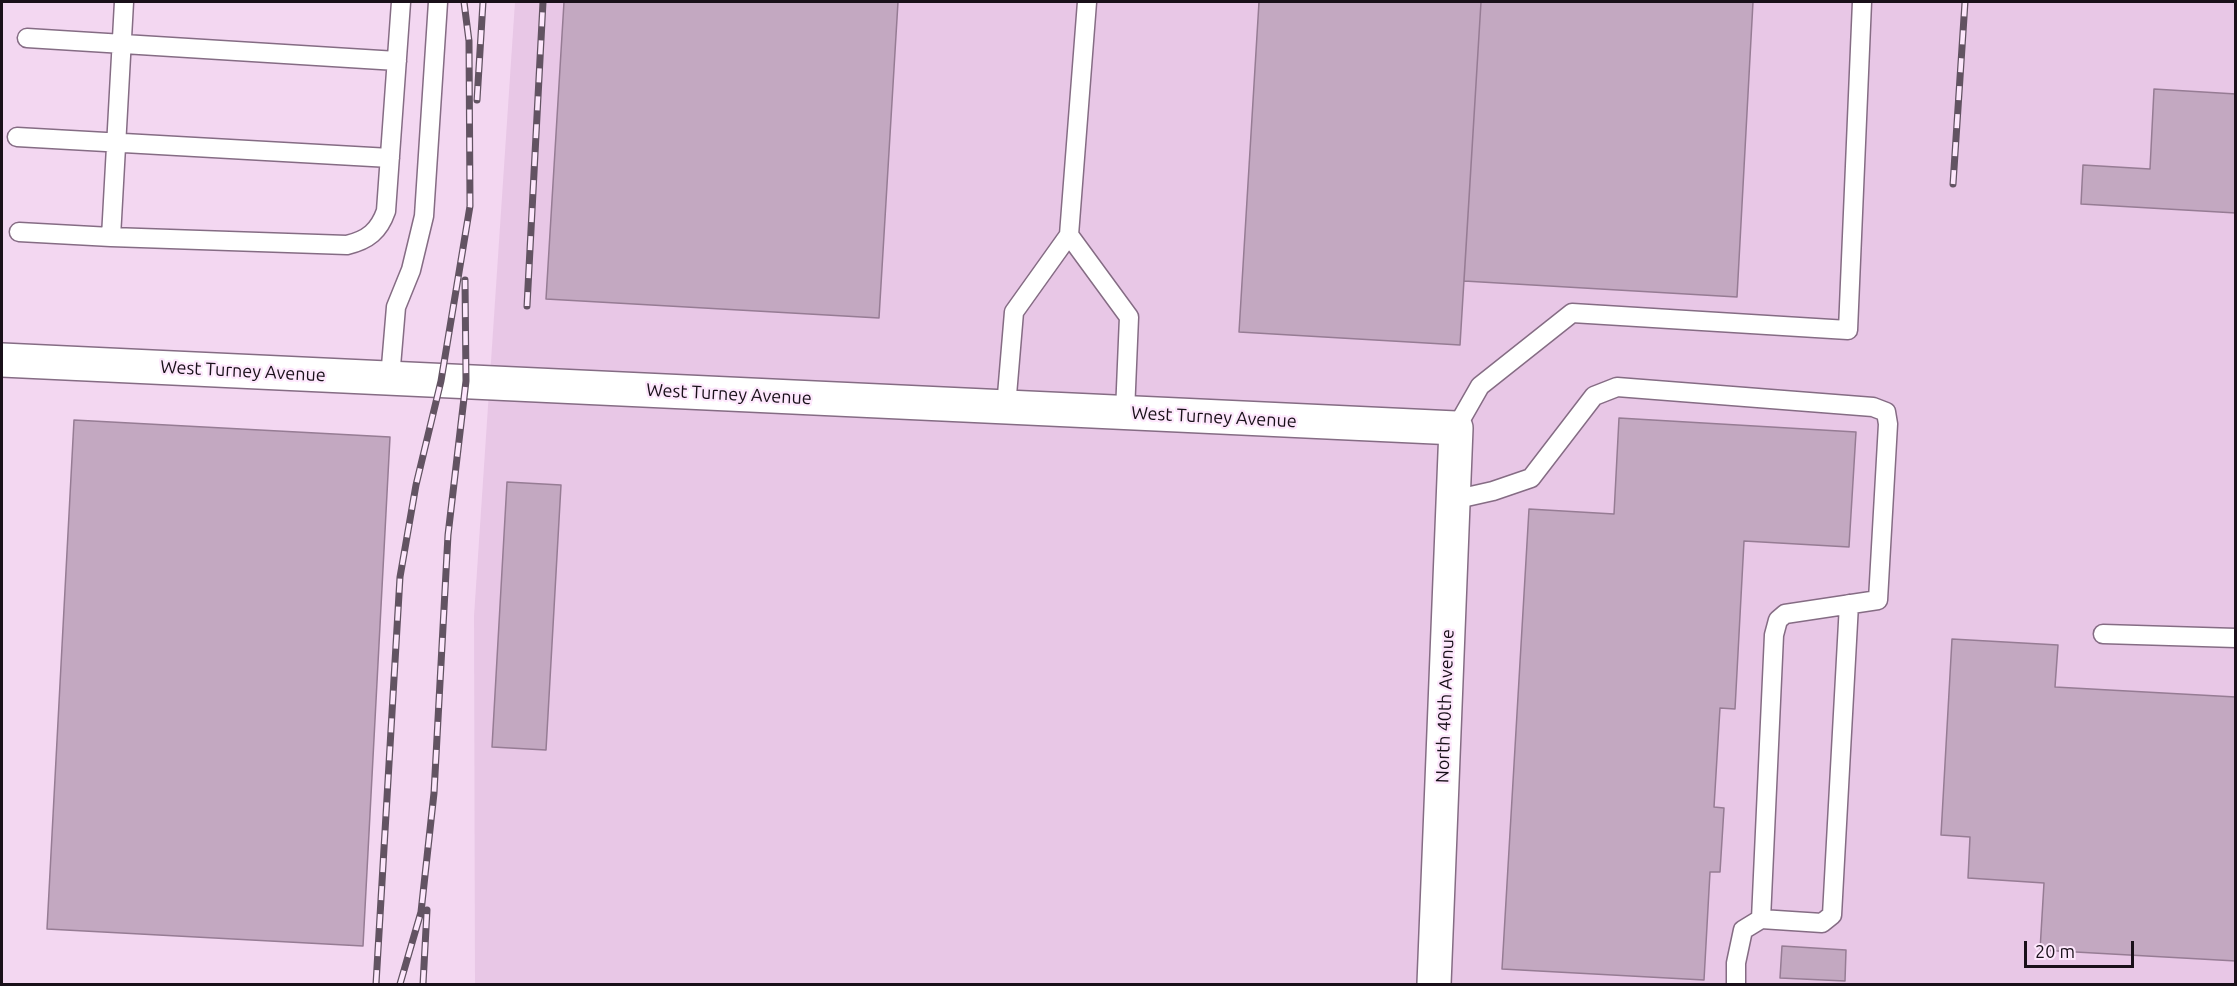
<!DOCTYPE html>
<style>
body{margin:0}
#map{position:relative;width:2237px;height:986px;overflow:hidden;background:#f3d7f1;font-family:Ubuntu,sans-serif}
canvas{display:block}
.frame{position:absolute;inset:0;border:3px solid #191019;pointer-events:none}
.scale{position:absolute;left:2024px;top:941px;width:110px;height:27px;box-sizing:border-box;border:3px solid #191019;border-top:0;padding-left:8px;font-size:18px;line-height:21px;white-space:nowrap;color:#191019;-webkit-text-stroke:4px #fde7fc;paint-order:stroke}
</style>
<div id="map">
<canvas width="2237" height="986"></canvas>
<div class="frame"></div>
<div class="scale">20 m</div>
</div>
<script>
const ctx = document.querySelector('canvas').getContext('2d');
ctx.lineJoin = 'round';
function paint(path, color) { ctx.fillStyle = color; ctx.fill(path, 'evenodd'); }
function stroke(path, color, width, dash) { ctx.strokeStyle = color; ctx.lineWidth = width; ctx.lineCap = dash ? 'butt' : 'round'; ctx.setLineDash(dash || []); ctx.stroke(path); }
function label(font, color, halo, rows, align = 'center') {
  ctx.font = font + ' Ubuntu,sans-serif'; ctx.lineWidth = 4.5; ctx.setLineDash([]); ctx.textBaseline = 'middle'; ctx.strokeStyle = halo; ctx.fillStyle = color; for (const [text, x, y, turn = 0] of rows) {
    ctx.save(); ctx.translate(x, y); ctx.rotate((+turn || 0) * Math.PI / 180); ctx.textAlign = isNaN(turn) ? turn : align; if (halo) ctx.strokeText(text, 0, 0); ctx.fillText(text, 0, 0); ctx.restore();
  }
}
paint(new Path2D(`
 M515 2H2235V984H475L474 616Z`), '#e8c7e6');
const building = new Path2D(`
 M564 2H898L879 318 546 299Z
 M1259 2H1481L1460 345 1239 332Z
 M1481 2H1753L1737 297 1464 281Z
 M2154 89 2236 94V213L2081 204 2083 165 2150 169Z
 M1619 418 1856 432 1849 547 1744 541 1735 709 1720 708 1714 807 1724 808 1720 872H1710L1704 980 1502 969 1529 509 1614 514Z
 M74 420 390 437 363 946 47 929Z
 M507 482 561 485 546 750 492 747Z
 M1952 639 2058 645 2055 687 2236 697V961L2040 950 2044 883 1968 878 1970 837 1941 835Z
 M1782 946 1846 950 1845 981 1780 978Z`);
paint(building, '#c3a8c1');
stroke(building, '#967c94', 1.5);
const service = new Path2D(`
 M124 2 111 237 347 245C368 240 379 231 386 211L401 2
 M27 38 397 61
 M17 137 390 158
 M19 232 111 237
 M1069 235 1129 317 1125 412
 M390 378 396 307 411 270 424 216 438 2
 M1006 407 1014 312 1069 235 1087 2
 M1456 428 1480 386 1572 313 1848 330 1862 2
 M1453 500 1493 491 1531 478 1594 396 1617 387 1873 407 1886 412 1888 424 1878 600 1785 614 1778 620 1774 635 1761 919 1743 930 1736 963V984
 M2103 634 2236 638
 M1761 919 1822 923 1832 915 1849 604`);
const minor = new Path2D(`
 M2 360 1456 428 1434 984`);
stroke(service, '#856c84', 21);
stroke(minor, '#856c84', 36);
stroke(service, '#fff', 18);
stroke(minor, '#fff', 33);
const rail = new Path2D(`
 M477 100 483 2
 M1953 184 1965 2
 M527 306 543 2
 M376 984 400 577 416 485 441 381 470 206 469 41 464 2
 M400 984 421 912 434 793 448 535 466 381 465 280
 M423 984 427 910`);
stroke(rail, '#625362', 7);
stroke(rail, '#fde7fc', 4.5, [14]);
label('18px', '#191019', '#fde7fc', [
 ["West Turney Avenue",243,371,3],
 ["West Turney Avenue",729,394,3],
 ["West Turney Avenue",1214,417,3],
 ["North 40th Avenue",1445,706,-88]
]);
</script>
